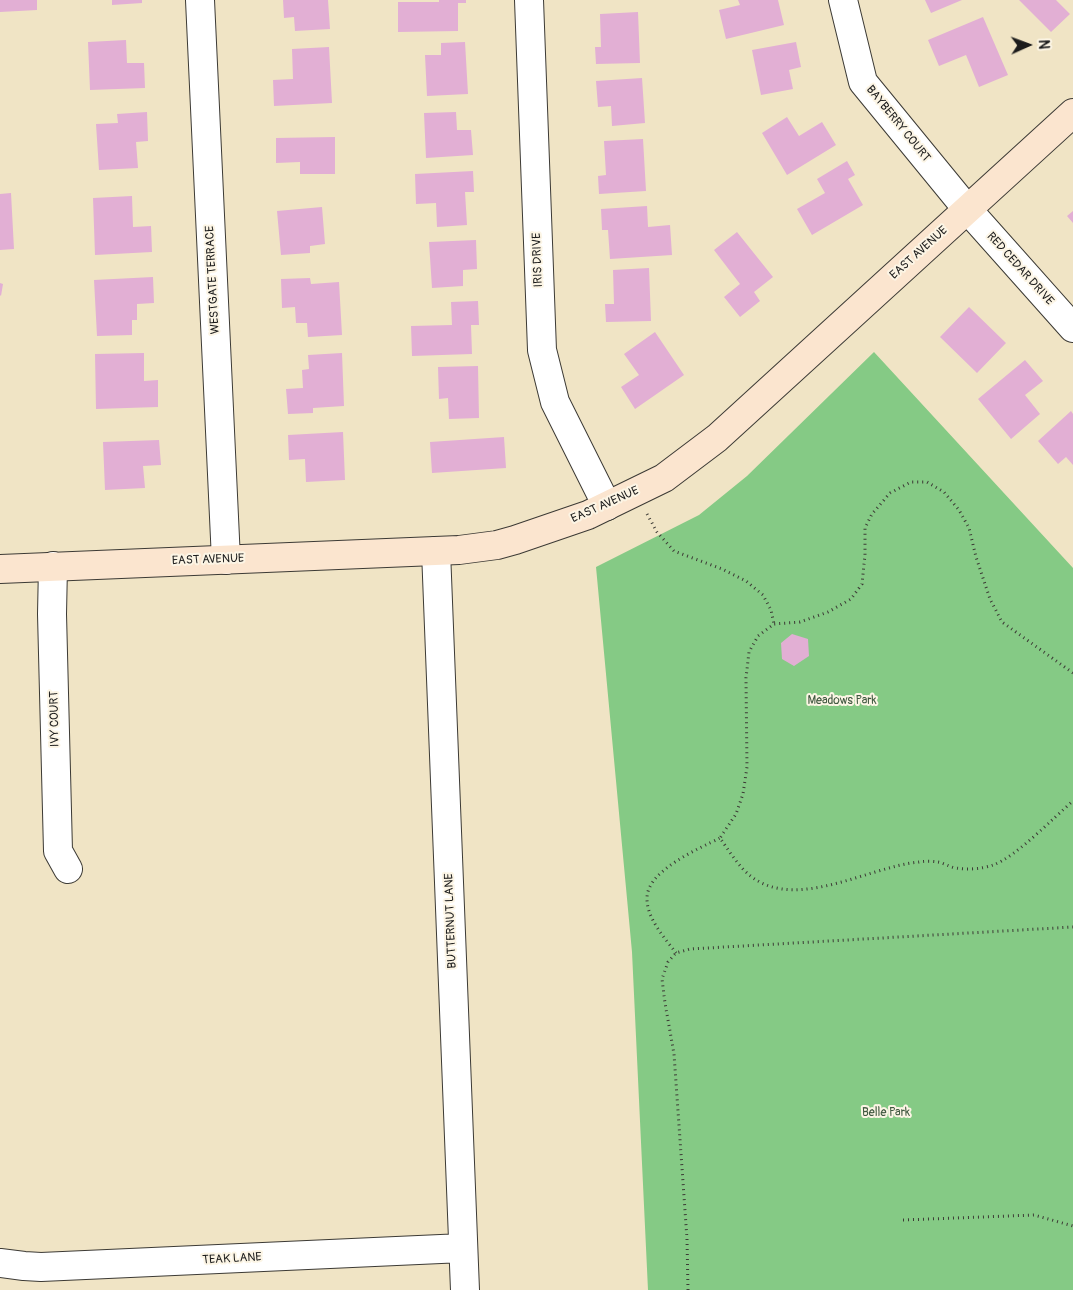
<!DOCTYPE html>
<style>
body{margin:0}
#map{position:relative;width:1073px;height:1290px;overflow:hidden;background:#f0e4c5;font-family:Pangolin,sans-serif}
canvas{display:block}
.north{position:absolute;left:1003px;top:20px;width:50px;height:50px;-webkit-text-stroke:4px #fcf5e5;paint-order:stroke;rotate:88deg;font-size:14px;font-weight:700;line-height:20px;text-align:center;color:#1c1c1c}
.north::after{content:'';display:block;margin:auto;width:18px;height:22px;background:#1c1c1c;clip-path:polygon(50% 0,100% 100%,50% 72%,0 100%)}
</style>
<div id="map">
<canvas width="1073" height="1290"></canvas>
<div class="north">N</div>
</div>
<script>
const ctx = document.querySelector('canvas').getContext('2d');
ctx.lineJoin = 'round';
function paint(path, color) { ctx.fillStyle = color; ctx.fill(path, 'evenodd'); }
function stroke(path, color, width, dash) { ctx.strokeStyle = color; ctx.lineWidth = width; ctx.lineCap = dash ? 'butt' : 'round'; ctx.setLineDash(dash || []); ctx.stroke(path); }
function label(font, color, halo, rows, align = 'center') {
  ctx.font = font + ' Pangolin,sans-serif'; ctx.lineWidth = 4; ctx.setLineDash([]); ctx.textBaseline = 'middle'; ctx.strokeStyle = halo; ctx.fillStyle = color; for (const [text, x, y, turn = 0] of rows) {
    ctx.save(); ctx.translate(x, y); ctx.rotate((+turn || 0) * Math.PI / 180); ctx.textAlign = isNaN(turn) ? turn : align; if (halo) ctx.strokeText(text, 0, 0); ctx.fillText(text, 0, 0); ctx.restore();
  }
}
paint(new Path2D(`
 M874 352 1073 568V1290H648L632 952 596 567 699 515 747 476Z`), '#85ca85');
paint(new Path2D(`
 M0 0H37V10L0 12Z
 M112 0H142V3L112 5Z
 M283 0H328L330 29 295 31 294 17 284 18Z
 M439 0H466V3H458V31L398 32V2H439Z
 M738 0H778L784 25 726 39 719 10 740 5Z
 M925 0H962L931 13Z
 M1019 0H1056L1070 14 1051 32Z
 M638 12 640 63 596 64 595 47H601L600 14Z
 M983 17 1008 75 979 87 966 55 939 66 928 40Z
 M126 40 127 63H144L145 88 90 90 88 42Z
 M465 42 468 94 427 96 425 55H441V43Z
 M796 42 801 67 789 70 793 89 761 95 752 50Z
 M329 47 332 103 274 106 273 80 293 79 292 49Z
 M642 78 645 123 612 126 611 106 598 107 596 81Z
 M147 112 148 141 136 142 138 168 99 170 96 124 118 123 117 114Z
 M456 112 457 130H471L473 155 426 158 424 113Z
 M787 117 799 136 822 122 836 145 787 175 762 133Z
 M335 137V174H300V162L276 163V138Z
 M643 139 646 191 599 194 598 176 606 175 604 141Z
 M847 161 855 175 848 179 863 205 812 235 797 209 825 193 817 179Z
 M473 171 474 192H465L467 225 437 227 436 203 416 204 415 174Z
 M11 193 14 249 0 250V194Z
 M132 196 133 227 151 226 152 252 95 255 93 198Z
 M647 206 648 227 670 225 672 255 610 259 608 230H602L601 209Z
 M322 207 325 244 310 246V253L281 255 277 211Z
 M1073 211V223L1067 216Z
 M737 232 773 277 754 292 760 301 740 317 724 297 740 284 714 250Z
 M476 240 477 269 463 270V286L432 288 429 242Z
 M649 268 651 321 606 322 605 304H614L613 270Z
 M153 277 154 303 137 304V320H132V335L97 336 94 280Z
 M310 278 311 284 339 282 342 335 308 337 307 323H296L295 307 282 308 281 279Z
 M0 283 3 284 1 296 0 295Z
 M478 301 479 325H471L472 354 412 356 411 326 452 325 451 302Z
 M969 307 1006 343 977 373 940 337Z
 M655 332 684 375 635 409 621 387 639 375 624 354Z
 M144 353V381L158 380V407L96 409 95 354Z
 M342 353 344 406 313 408V413L288 414 286 389 303 388 302 370 309 369 308 355Z
 M1025 360 1043 381 1025 395 1040 414 1011 439 978 399Z
 M478 366 479 418 449 419 448 398 439 399 438 367Z
 M1071 411 1073 414V465L1066 457 1058 464 1038 441Z
 M343 432 345 480 306 482 305 459 289 460 288 435Z
 M504 437 506 468 432 473 430 442Z
 M159 440 161 465 143 466 145 488 105 490 103 442Z
 M792 634 808 639 809 656 794 666 782 659 781 643Z`), '#e2afd4');
const street = new Path2D(`
 M200 0 226 560
 M529 0 542 350 555 402 607 506
 M843 0 863 82 967 209 1073 328
 M436 551 465 1290
 M53 566 52 614 58 851 68 869
 M0 1263 24 1266 41 1267 463 1248`);
const secondary = new Path2D(`
 M0 569 459 550 497 545 515 540 588 515 664 478 717 438 1073 113`);
stroke(street, '#3c3a35', 30);
stroke(secondary, '#3c3a35', 30);
stroke(new Path2D(`
 M647 514 657 532 674 551 722 569 746 581 763 595 771 610 774 624
 M1073 673 1002 622 990 599 976 557 969 528 959 510 944 492 927 482H911L890 493 872 514 865 528V555L862 584 851 599 828 612 800 622 774 624 758 636 749 652 746 678 747 767 743 794 736 814 720 838C727 848 734 859 742 868 787 918 865 867 919 862 924 861 932 861 938 862 944 863 949 867 956 868 967 870 982 869 993 865 1016 857 1053 818 1073 801
 M676 953C665 938 647 919 647 899 646 871 698 849 720 838
 M903 1220 1034 1215 1073 1226
 M688 1290 687 1239 674 1054 665 1003 662 979 668 962 676 953 690 949 1073 927`), '#3c3a35', 3, [1, 4]);
stroke(street, '#fff', 28);
stroke(secondary, '#fbe5cf', 28);
label('12px', '#1c1c1c', '#fcf5e5', [
 ["BAYBERRY COURT",898,124,51],
 ["EAST AVENUE",919,253,-42],
 ["IRIS DRIVE",538,260,-92],
 ["RED CEDAR DRIVE",1020,269,48],
 ["WESTGATE TERRACE",213,280,-93],
 ["EAST AVENUE",605,505,-24],
 ["EAST AVENUE",208,560,-2],
 ["IVY COURT",55,719,-91],
 ["BUTTERNUT LANE",451,921,-92],
 ["TEAK LANE",232,1259,-3]
]);
label('12px', '#415941', '#fcf5e5', [
 ["Meadows Park",842,701],
 ["Belle Park",886,1113]
]);
</script>
